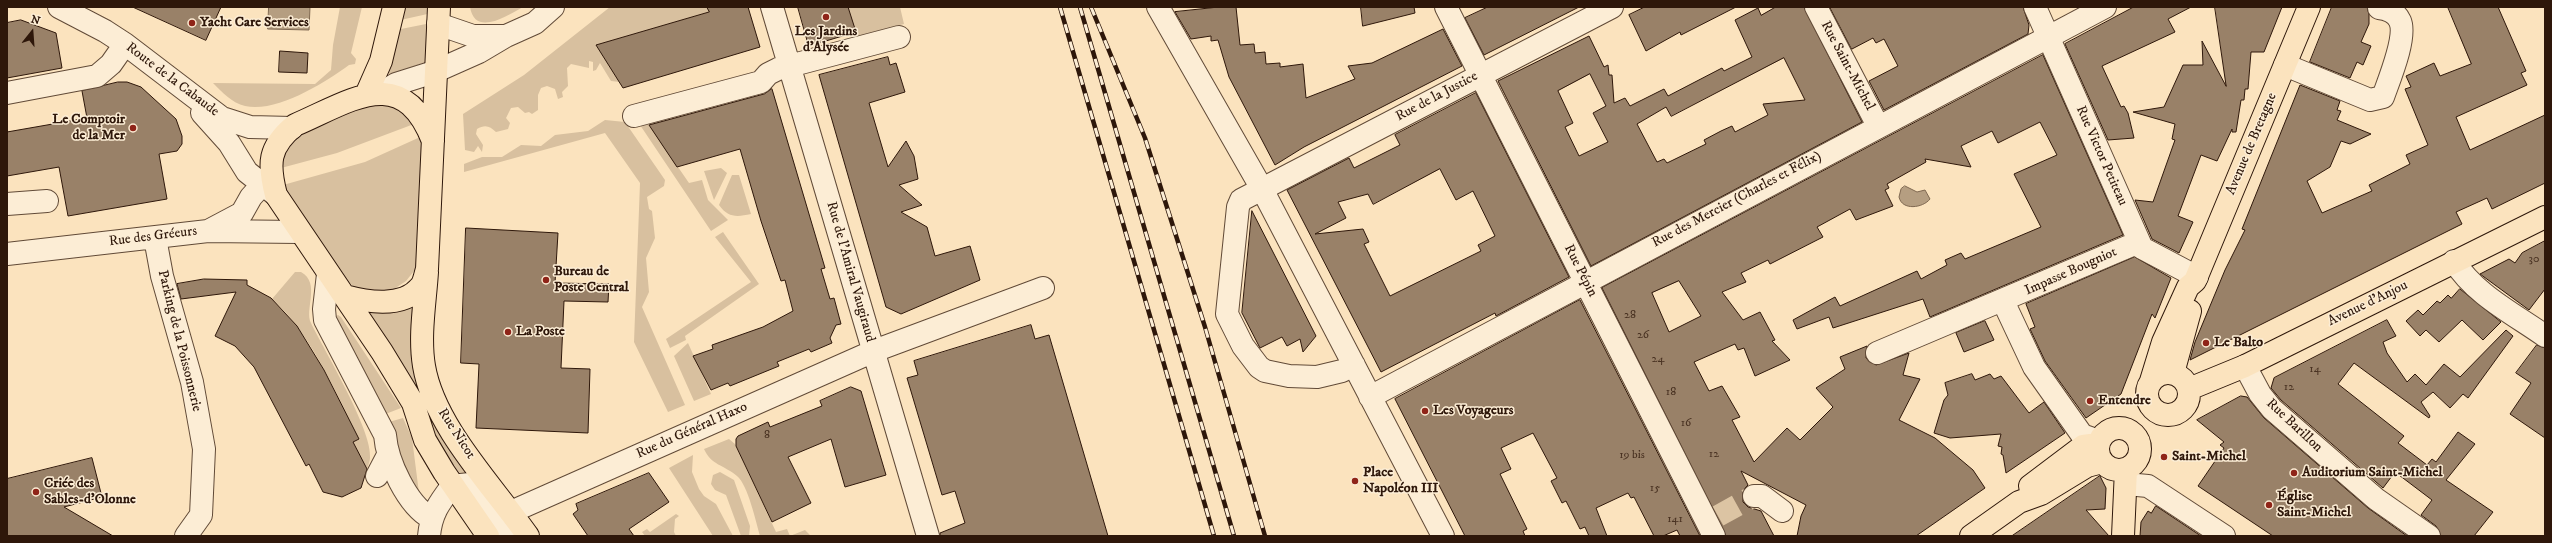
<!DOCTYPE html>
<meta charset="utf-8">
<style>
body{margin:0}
#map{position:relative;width:2552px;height:543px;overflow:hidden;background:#fbe3be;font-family:"IM FELL DW Pica",serif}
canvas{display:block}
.frame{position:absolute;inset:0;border:8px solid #2e170a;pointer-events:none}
.north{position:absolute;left:12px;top:12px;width:40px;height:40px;-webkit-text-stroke:3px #fcedd5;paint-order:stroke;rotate:17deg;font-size:11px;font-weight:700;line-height:16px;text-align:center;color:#2e170a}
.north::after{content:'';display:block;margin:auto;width:14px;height:18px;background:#2e170a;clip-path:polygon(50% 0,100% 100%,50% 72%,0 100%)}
</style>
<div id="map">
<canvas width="2552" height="543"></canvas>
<div class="frame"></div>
<div class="north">N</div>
</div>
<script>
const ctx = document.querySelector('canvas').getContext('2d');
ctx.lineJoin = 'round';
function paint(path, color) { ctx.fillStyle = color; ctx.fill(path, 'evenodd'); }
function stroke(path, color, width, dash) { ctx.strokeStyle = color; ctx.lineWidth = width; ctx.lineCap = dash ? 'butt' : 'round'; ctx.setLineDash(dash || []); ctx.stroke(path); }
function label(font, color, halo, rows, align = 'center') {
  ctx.font = font + ' "IM FELL DW Pica",serif'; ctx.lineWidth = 3; ctx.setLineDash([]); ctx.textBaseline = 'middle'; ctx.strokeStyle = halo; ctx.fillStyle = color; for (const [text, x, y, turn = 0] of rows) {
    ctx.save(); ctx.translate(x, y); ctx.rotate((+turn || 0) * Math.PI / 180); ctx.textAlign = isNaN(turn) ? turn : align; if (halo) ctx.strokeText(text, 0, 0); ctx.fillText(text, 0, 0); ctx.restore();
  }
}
paint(new Path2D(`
 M340 7H362L351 53 356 59 355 64 349 65C324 83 277 113 245 106 232 103 222 92 213 83L315 84 331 70 333 45Z
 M400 7H433L432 13 396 21Z
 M470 7H523C507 16 475 37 470 7Z
 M610 7H710L712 11 596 45 620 82 611 81 600 63 596 70 593 71V62L589 61V68L571 64 567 68 568 86 562 92 563 97 558 99 555 89 547 86 541 88 538 95V110L532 114 529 112 525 113 518 107 511 108 506 118 510 123 508 129 496 132C490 126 485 124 477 129L476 134 483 145 482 152 478 146 474 152 465 150 463 114 524 75Z
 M848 7H900L904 24 859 36 855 32Z
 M431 23 427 62 390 74 388 73 396 30Z
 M772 85V89L649 125 689 183 702 180 708 200 728 220 711 231 640 125Z
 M370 105H397L414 124 337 153 281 168C281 164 282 157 283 153 293 128 345 114 370 105Z
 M605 120 625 122 665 180 664 186 647 197 649 209 652 211 655 238 646 258 649 292 642 307 685 405 668 412 634 342 640 183 605 133 464 172V164L482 157H502L521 145 541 146 555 135 588 131Z
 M418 138 422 139 423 147 418 264 414 271 406 281 394 289 378 293 365 292 352 285 340 275 283 193V185L365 162Z
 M721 168 727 173 714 200 704 171Z
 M732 175H739L751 214C737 217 728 218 719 205Z
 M723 232 759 284 685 336 686 340 670 348 666 339 751 282 715 237Z
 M295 272H301C321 283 304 310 311 323 324 350 373 431 370 458 370 461 368 466 367 469L343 447 359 439C334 391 313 336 272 299Z
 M417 299 427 399 420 401 367 311Z
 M338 315 341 317 401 408 383 415 334 317Z
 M688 343 711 394 694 401 674 356Z
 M429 408 472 473 447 478 439 442 424 411Z
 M403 418 412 438 419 493 392 449 389 422Z
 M729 439 735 444 776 532 787 529 790 536 805 530 811 536H760C756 522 748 485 737 476 724 465 711 465 704 449Z
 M693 455 692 472 699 489 704 496 716 504 733 536H713L669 468Z
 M720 472 734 480 750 526 749 536H741L726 495 715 490 711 484 713 475Z
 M676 514 679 516 675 519 674 532 676 536H645L642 532 647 529 650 532Z`), '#d8c09f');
const water = new Path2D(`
 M269 7H310L309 30 268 29Z
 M1905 186 1917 192 1925 190 1930 199C1923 208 1902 211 1899 197L1901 189Z`);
paint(water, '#b59e81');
stroke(water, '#7f6851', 1);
const building = new Path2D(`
 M133 7H221L206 40Z
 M707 7H748L760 47 623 88 596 45 709 12Z
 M798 7H848L856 32 809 46Z
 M1219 7H1236L1240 45 1254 44 1255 53 1265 52 1266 64 1280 63V67L1303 64 1306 98 1355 79 1348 66 1372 63 1443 29 1462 66 1304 147 1275 165 1229 77 1218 40 1211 41V36L1191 39 1175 12Z
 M1361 7H1414L1415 13 1363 26Z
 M1488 7H1579L1484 55 1465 18Z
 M1645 7H1736L1681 35 1680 32 1646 51 1629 15Z
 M1776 7H1804L1862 122 1591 266 1498 81 1589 36 1604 67 1608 65 1609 75H1612L1614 103 1625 98 1630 106 1664 89 1668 96 1722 68 1724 71 1752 57 1735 20 1758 8 1761 15ZM1784 58 1805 100 1763 104 1768 115 1735 132 1732 126 1721 131 1704 140 1706 144 1667 163 1664 159 1657 162 1637 124 1666 107 1671 116ZM1590 74 1606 106 1593 113 1608 142 1579 156 1565 127 1573 123 1558 91Z
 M1830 7H2023L2029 25 2028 34 1884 110 1869 81 1898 66 1884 39 1876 43 1873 38 1852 49Z
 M2134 7H2191L2168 19 2175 32 2102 66 2121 107 2124 106 2128 113 2134 138 2108 140 2065 44Z
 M2215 7H2282L2264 52H2251L2248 89H2245L2244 100H2241L2236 132H2232V129L2217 161 2201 155 2178 216 2193 222 2179 253 2152 239 2135 200 2153 202 2175 140 2172 139 2175 124 2133 112 2164 107 2183 65H2203L2202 41 2226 86Z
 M2332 7H2367L2369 14V24L2361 42 2371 46 2363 65 2357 62 2350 78 2310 62Z
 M2448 7H2498L2526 71 2521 73 2527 85 2456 117 2470 150 2545 115V183L2492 209 2487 198 2456 212 2462 224 2190 360 2195 342 2225 270 2245 230 2242 229 2300 85 2340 101 2337 110 2341 111 2337 120 2371 134 2350 144 2341 141 2330 167 2307 181 2322 213 2372 191 2369 185 2410 164 2406 155 2428 145 2405 89 2411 87 2406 76 2434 63 2440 76 2471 64Z
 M21 20 56 33 62 68 7 78V23Z
 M280 51 308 53 307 73 279 72Z
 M2043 55 2123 235 1930 317 1923 299 1833 328 1829 317 1797 329 1793 320 1835 297 1840 306 1917 271 1921 279 1947 265 1945 260 1961 253 1965 259 2041 227 2014 174 2057 155 2040 122 1998 143 1992 131 1961 146 1971 167 1925 159 1926 162 1887 184 1889 188 1885 190 1893 206 1856 220 1850 209 1817 227 1823 237 1770 264 1768 260 1741 273 1746 282 1722 292 1743 320 1760 312 1775 340 1772 341 1790 360 1755 376 1744 348 1738 350 1735 344 1694 362 1709 391 1722 386 1740 417 1732 420 1754 462 1787 428 1800 440 1833 407 1816 388 1845 369 1840 357 1867 346 1866 358 1876 365 1909 353 1903 375 1920 379 1899 420 1935 438 1973 470 1985 488 1916 536H1797L1801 516 1806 505 1741 471 1748 485 1743 490V502L1748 507 1761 511 1774 536H1726L1602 288ZM1679 281 1701 316 1669 332 1652 293Z
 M888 57 890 65 896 63 905 92 869 103 888 167 906 141 914 156 918 179 899 185 922 205 901 212 927 227 935 256 970 246 980 280 901 314 886 307 819 75Z
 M118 82H127L141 87 176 119 182 136V144L177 151 159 154 167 199 68 216 59 167 7 176V132L87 118 82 91Z
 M772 89 825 268 821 269 830 299 834 298 841 324 836 325 830 338 832 343 811 352 809 349 777 362 779 366 730 386 728 383 711 390 693 356 713 349 712 345 763 327 793 311 785 280 781 281 761 221 740 149 677 167 649 125 764 94Z
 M1476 93 1569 277 1496 316 1495 313 1381 372 1287 190 1349 158 1354 168 1400 145 1395 135ZM1440 169 1456 200 1473 191 1495 236 1478 245 1481 251 1390 296 1364 244 1369 242 1363 229 1315 234 1346 218 1338 202 1368 194 1373 204Z
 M1252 211 1316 336 1303 352 1300 339 1287 346 1282 337 1260 348 1242 313Z
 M466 228 558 233 555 283 609 284 608 302 564 301 561 368 590 369 588 433 476 428 479 364 461 363Z
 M2545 241V289L2529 310 2480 274 2509 259 2515 263 2522 253Z
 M2135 257 2171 278 2155 318 2152 314 2121 394 2086 418 2045 361 2030 329 2035 327 2026 304Z
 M204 279 247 280V285L271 298 297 326 324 370 359 439 353 442 367 469 361 488 342 497 323 492 309 464 306 466 254 367 235 346 215 336 236 292 181 299 177 284Z
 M2460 289 2501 322 2483 340 2462 320 2439 342 2426 330 2420 336 2406 321 2418 310 2423 315 2437 301 2440 303 2448 295 2451 298Z
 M1580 300 1700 536H1680L1677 530 1663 536H1654L1634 497 1631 498 1628 493 1596 508 1607 536H1589L1585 527 1580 529 1566 501 1562 503 1551 481 1557 478 1533 433 1501 448 1511 469 1500 474 1527 529 1523 531 1525 536H1465L1395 399Z
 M2387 320 2396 336 2383 342 2387 353 2407 382 2415 374 2426 385 2444 364 2460 377 2506 330 2513 336 2468 398 2463 394 2450 408 2433 392 2421 402 2430 416 2429 418 2354 363 2338 384 2404 436 2398 443 2427 465 2432 459 2436 462 2458 432 2475 444 2446 480 2493 512 2474 536H2441L2436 526 2421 515 2432 500 2395 472 2383 488 2281 400 2271 388 2274 378Z
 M1985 321 1994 340 1964 352 1956 333Z
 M1031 325 1035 339 1049 335 1108 536H940V533L965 523 955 491 942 495 907 378 918 375 914 361Z
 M2537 345 2545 348V438L2510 414 2531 383 2516 373Z
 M1972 374 1975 380 1990 374 1994 379 2001 376 2029 413 2044 402 2065 433 2006 473 2003 455 2001 454 2002 447 1998 446 2001 434 1950 438 1934 433 1944 400 1948 395 1945 383Z
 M851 387 861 391 886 475 845 487 831 439 788 457 811 503 772 522 736 446V439L738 436 768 422 770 427 822 406 820 401Z
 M2241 396 2247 397 2264 418 2368 508 2407 536H2273L2198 486 2224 448 2220 445 2224 442 2197 420Z
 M92 458 102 497 64 507 113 536H7V479Z
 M649 473 669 502 629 529 634 536H588L573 514 578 510 576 504Z
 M2100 476 2106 488 2105 509 2086 510 2109 536H2012Z
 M2156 506 2201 536H2140L2141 522 2148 511 2151 513Z`);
paint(building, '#998168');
stroke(building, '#2e170a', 1);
stroke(new Path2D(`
 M1718 516 1754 496`), '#dcc4a3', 22, [22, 11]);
const minor = new Path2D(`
 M59 7 105 31 125 44 222 118 250 127 292 128
 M772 7 928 536
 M1158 7 1262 189 1443 536
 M1446 7 1714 536
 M1816 7 1878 126
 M2035 7 2142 248 2197 277
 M438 24 473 36H506
 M2285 65 2370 100 2383 97C2389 80 2407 37 2400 21 2396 12 2387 9 2379 8
 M7 93 97 76 111 64 125 44
 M381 93 396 84 434 72 479 52 506 36 535 23 553 7
 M202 113 229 143 247 172 276 195
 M634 116 761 82 768 74 778 69 899 37
 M7 204 47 201
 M208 231 242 213 251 197 271 175
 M155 238 162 276 192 382 204 449 201 515 186 536
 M7 254 208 231 299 232
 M2454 261C2474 294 2514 314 2545 336
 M328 274 324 309 325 320 385 435C387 461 407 505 431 518
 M2003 301 2034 367 2082 435 2099 441
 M1877 353 2139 242
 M1354 365 1342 371 1317 377 1289 376 1265 371 1259 367 1243 346 1227 314 1238 207 1241 200 1612 7
 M2245 366 2260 394 2272 409 2376 499 2429 536
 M1370 397 2105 7
 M377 476 388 455
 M2126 484 2148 486 2224 536
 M1754 496H1762L1782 511
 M511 512 874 351 1043 288
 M429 536C431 514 439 503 452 486L470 484 478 489 511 534 515 536`);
const major = new Path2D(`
 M366 95 381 61 394 7
 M433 141C402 62 351 101 295 125 268 147 268 164 276 195L382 352 413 403 425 440 444 472 488 536
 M427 272C425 303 419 336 424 366 434 426 493 486 528 536
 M345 296C367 302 403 308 420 287 424 283 425 275 427 269L439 7
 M2147 394a21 21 0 1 1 42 0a21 21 0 1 1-42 0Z
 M2173 373 2190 311
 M2151 381 2163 342 2188 287 2195 281 2309 7
 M2189 389 2245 366 2545 217
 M2098 449a21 21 0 1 1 42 0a21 21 0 1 1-42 0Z
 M2030 486 2083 446 2098 444
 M1971 536 2019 502 2041 494 2087 466 2102 462
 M2123 536 2126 469`);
stroke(minor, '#614a37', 24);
stroke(major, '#2e170a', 24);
stroke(minor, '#fcedd5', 22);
stroke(major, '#fbe3be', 22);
const rail = new Path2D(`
 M1060 7 1214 536
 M1080 7 1234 536
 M1091 7 1145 138 1205 327 1265 536`);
stroke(rail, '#2e170a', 4.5);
stroke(rail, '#fcedd5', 3, [9]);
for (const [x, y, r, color] of [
 [826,17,4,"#8f2418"],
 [192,23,4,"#8f2418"],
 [133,128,4,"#8f2418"],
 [546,280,4,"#8f2418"],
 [508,332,4,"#8f2418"],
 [2206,343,4,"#8f2418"],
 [2090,401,4,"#8f2418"],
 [1425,411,4,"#8f2418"],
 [2164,457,4,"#8f2418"],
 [2294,473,4,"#8f2418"],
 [1355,481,4,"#8f2418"],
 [36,492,4,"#8f2418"],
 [2269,505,4,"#8f2418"]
]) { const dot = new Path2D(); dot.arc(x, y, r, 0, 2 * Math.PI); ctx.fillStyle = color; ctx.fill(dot); stroke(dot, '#fcedd5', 1.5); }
label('12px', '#493222', null, [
 ["30",2534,260],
 ["28",1630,316],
 ["26",1643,336],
 ["24",1658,360],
 ["14",2315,370],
 ["12",2289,388],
 ["18",1671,393],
 ["16",1686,424],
 ["8",767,436],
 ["12",1714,455],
 ["19 bis",1632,456],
 ["15",1655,489],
 ["141",1675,520]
]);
label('bold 14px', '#2e170a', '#fcedd5', [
 ["Yacht Care Services",200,23],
 ["Les Jardins",826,32,"center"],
 ["d'Alysée",826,48,"center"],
 ["Le Comptoir",125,120,"right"],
 ["de la Mer",125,136,"right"],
 ["Bureau de",554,272],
 ["Poste Central",554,288],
 ["La Poste",516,332],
 ["Le Balto",2214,343],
 ["Entendre",2098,401],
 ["Les Voyageurs",1433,411],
 ["Saint-Michel",2172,457],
 ["Place",1363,473],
 ["Napoléon III",1363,489],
 ["Auditorium Saint-Michel",2302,473],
 ["Criée des",44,484],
 ["Sables-d'Olonne",44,500],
 ["Église",2277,497],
 ["Saint-Michel",2277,513]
], 'left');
label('14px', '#2e170a', '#fcedd5', [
 ["Rue Saint-Michel",1847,66,62],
 ["Route de la Cabaude",172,80,37],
 ["Rue de la Justice",1437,97,-28],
 ["Avenue de Bretagne",2252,144,-67],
 ["Rue Victor Petiteau",2101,156,66],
 ["Rue des Mercier (Charles et Félix)",1737,200,-28],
 ["Rue des Gréeurs",153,237,-7],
 ["Rue Pépin",1580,271,63],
 ["Rue de l'Amiral Vaugiraud",850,272,74],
 ["Impasse Bougniot",2071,272,-24],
 ["Avenue d'Anjou",2368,304,-26],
 ["Parking de la Poissonnerie",179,341,76],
 ["Rue Barillon",2294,426,43],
 ["Rue du Général Haxo",692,431,-24],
 ["Rue Nicot",456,434,57]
]);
</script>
